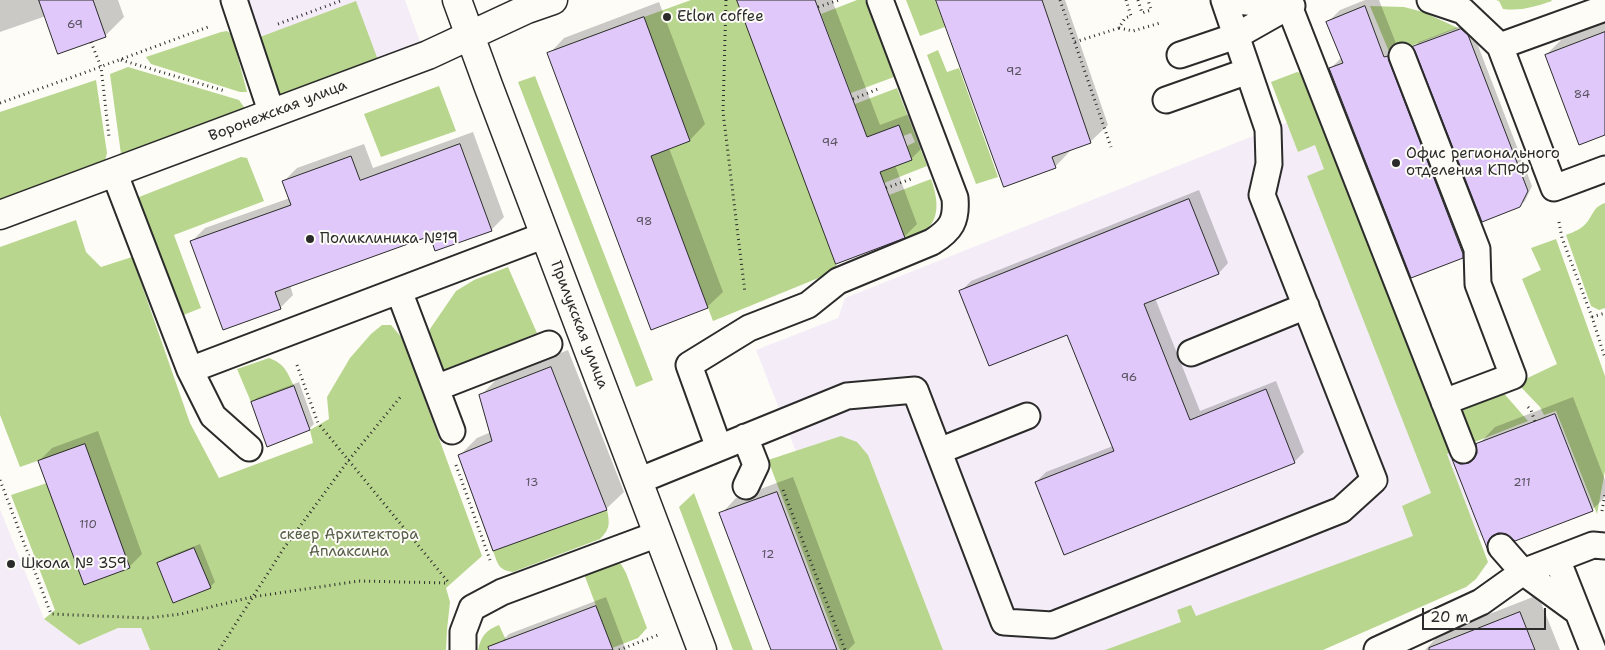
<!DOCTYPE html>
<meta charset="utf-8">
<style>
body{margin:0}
#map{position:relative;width:1605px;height:650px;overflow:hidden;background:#fdfcf7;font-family:"Shantell Sans",sans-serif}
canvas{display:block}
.scale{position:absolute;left:1422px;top:608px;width:124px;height:22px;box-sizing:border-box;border:2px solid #2b2b2b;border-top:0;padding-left:6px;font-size:15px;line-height:18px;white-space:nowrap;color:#2b2b2b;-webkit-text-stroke:4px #fdfcf7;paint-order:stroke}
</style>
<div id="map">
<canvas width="1605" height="650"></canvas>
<div class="scale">20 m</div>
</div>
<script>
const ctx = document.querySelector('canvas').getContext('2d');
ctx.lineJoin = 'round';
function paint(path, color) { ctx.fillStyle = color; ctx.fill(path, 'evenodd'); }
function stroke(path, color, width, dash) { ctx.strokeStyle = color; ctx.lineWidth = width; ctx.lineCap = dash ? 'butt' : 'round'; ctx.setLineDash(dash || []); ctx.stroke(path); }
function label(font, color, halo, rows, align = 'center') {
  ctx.font = font + ' "Shantell Sans",sans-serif'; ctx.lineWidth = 4; ctx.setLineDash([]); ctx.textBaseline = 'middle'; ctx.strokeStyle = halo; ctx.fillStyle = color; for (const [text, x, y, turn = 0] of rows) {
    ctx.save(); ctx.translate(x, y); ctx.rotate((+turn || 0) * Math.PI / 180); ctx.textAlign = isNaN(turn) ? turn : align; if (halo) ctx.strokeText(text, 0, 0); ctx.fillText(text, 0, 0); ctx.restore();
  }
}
paint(new Path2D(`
 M247 0H405L421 44 281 96Z
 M1306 115 1328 153 1450 454 1482 536 1171 650H874L756 350 838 318 845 298Z
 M0 509 44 619 79 645 118 628H141L150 650H0Z`), '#f4edf8');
paint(new Path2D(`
 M691 0H737L838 270 713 321 651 156 690 141 644 17Z
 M857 0H865L894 77 851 93 821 14Z
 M906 0H935L945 27 920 36Z
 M1496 0H1551L1552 1C1534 7 1522 11 1503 9L1499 1Z
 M356 1 378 60 281 96 260 37Z
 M1370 6 1404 7 1423 12 1458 28 1390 54Z
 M227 31 232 35 247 92H240L151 64 146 57 221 32Z
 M938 50 947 72 959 68 998 177 976 184 927 55Z
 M128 67 239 100 246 110 121 154 110 74Z
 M1297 72 1304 74 1453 451 1447 454 1488 562 1476 579 1466 587 1323 650H1105L1181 622 1177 610 1191 605 1196 616 1413 536 1402 506 1431 493 1307 176 1324 169 1315 145 1298 152 1271 82Z
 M535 76 653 380 636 387 518 82Z
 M96 80 107 153 105 161 0 201V112Z
 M439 86 456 131 381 157 364 114Z
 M897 88 927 166 884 183 855 104ZM899 125 903 136 911 133 915 142 907 146 912 159 891 168 878 133Z
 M241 157 247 158 264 201 174 235 201 308 181 316 138 210 139 197Z
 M931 179C937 196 942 219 924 231 918 234 911 236 905 239L889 195Z
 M1605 203V308L1599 310 1591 306 1566 235C1574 232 1582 229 1588 221 1594 212 1594 207 1605 203Z
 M76 220 86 252 101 267 132 257 190 423 219 478 313 443 310 430 329 419 327 397 350 358 371 334 382 325H391L402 338 411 356 419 384 482 556 446 588 450 602 447 630 446 650H150L141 628H118L79 645 44 619 55 610 11 495 47 483 84 585 130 568 85 444 20 467 0 415V247ZM194 548 211 588 173 603 157 563Z
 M1556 239 1605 376V471L1597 514 1556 411 1544 415 1540 407 1517 383 1557 364 1522 279 1541 270 1531 248Z
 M508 267 537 333 441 372 430 342V329L456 291 474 280Z
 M269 358C285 364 287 372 294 386L251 402 237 369Z
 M1501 390 1528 421 1472 443 1460 409Z
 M841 436 857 442 868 455 943 650H840L768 460Z
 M694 493 753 650H733L679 507Z
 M607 510C610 524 610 529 600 539L513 572C498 570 498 564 493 551Z
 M611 563 621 564 626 573 647 628 638 638 612 648 584 574Z
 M499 625 506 640 498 643 501 650H478C481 636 486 630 499 625Z`), '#b9d68e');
paint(new Path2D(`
 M0 0H118L124 17 105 36 46 16 0 32Z
 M739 0H832L880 125 912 113 924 146 911 159 895 165 917 224 904 237Z
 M937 0H1065L1108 125 1090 142 1072 149 1055 167Z
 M1365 0H1379L1475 245 1462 257 1330 69 1342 57 1328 22 1340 10Z
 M659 2 705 124 690 140 669 148 723 292 707 307 549 54 564 38Z
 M1605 22V134L1546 55 1564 37Z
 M1466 24 1472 30 1532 186 1525 201 1519 206 1414 47 1419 42Z
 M473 132 504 217 491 230 431 235 290 285 293 295 280 308 192 241 205 228 290 198 284 181 297 168 364 144 373 168Z
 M1199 190 1228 263 1219 273 1155 298 1200 411 1276 381 1304 452 1294 462 1036 482 1046 472 1113 446 1068 333 961 291 971 281Z
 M568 350 624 492 606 509 459 456 477 438 491 432 481 395 498 378Z
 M299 382 314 424 309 429 252 402 257 398Z
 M1573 397 1605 480V497L1592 510 1507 532H1501L1487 546 1454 459 1471 442 1477 446 1495 427Z
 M98 431 142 554 129 567 39 461 52 448Z
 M793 477 855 643 848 650H772L721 514 736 498Z
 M200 544 215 582 210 587 159 563 164 558Z
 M1538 595 1560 650H1425L1441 633Z
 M606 597 626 650H502L500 643 509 634Z`), '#0003');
const building = new Path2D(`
 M39 0H93L106 37 58 54Z
 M737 0H815L867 137 899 125 912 160 880 172 905 238 836 264Z
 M936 0H1042L1091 143 1052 157 1056 168 1004 187Z
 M1365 6 1384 57 1388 56 1389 61 1463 254V258L1411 278 1329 68 1343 63 1326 22Z
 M644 17 690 141 651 156 708 308 651 330 547 53Z
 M1461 29 1468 35 1528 191 1520 207 1482 222 1415 51 1412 47Z
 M1605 32V135L1579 145 1545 55Z
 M460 144 492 231 435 251 430 236 275 292 281 309 223 330 190 241 291 205 282 181 351 156 360 180Z
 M1189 199 1219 274 1144 304 1190 420 1266 389 1295 463 1064 555 1035 482 1114 451 1067 335 989 366 959 291Z
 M551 367 607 510 493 551 458 455 492 441 479 395Z
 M294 386 310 430 267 447 251 402Z
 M1555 414 1593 511 1515 541 1506 534 1498 533 1491 537 1488 542 1487 548 1452 459 1460 464 1469 463 1474 459 1477 453 1476 444Z
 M85 444 130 568 84 585 38 461Z
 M777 492 837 650H771L719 513Z
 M194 548 211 588 173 603 157 563Z
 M596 606 613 650H489L488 647Z
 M1520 612 1535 650H1429V648Z`);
paint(building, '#e0c9fa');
stroke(building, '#2b2b2b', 1);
const service = new Path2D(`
 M234 0 272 114
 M1224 0 1292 6
 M1430 0 1463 11 1500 46 1554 188 1605 169
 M1500 46 1605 8
 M1180 55 1236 36 1289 6 1463 450
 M1402 56 1477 249 1478 284 1513 376 1444 402
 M1166 100 1248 71
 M114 172 190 370 213 416 249 448
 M399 291 452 431
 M1191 353 1306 306
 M190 370 545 235
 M436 388 549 344
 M745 437 756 465 746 486
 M719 448 689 365 749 328 808 305 838 281 932 242C951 230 957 221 955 198L880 0
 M939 451 1027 416
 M638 481 847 396 915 390 1004 622 1052 625 1341 510 1374 480 1262 195 1269 164 1268 129 1224 0
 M1501 547 1523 572 1578 612
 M1557 559 1593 650
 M463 650V632L472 608 502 592 658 534
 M1377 650 1481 602 1523 572 1593 545 1605 546`);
const minor = new Path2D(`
 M457 0 488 85 702 650
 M0 215 428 55 527 9 553 0`);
stroke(service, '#2b2b2b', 29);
stroke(minor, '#2b2b2b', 31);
stroke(new Path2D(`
 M726 0 723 112 745 293
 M1060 0 1111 147
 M1138 0 1142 13 1151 10 1148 0
 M818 7 839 0
 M278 24 343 0
 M1119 28 1133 31 1160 23
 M91 42 101 67 109 137
 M1075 42 1119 28 1125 18 1131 16 1126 0
 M121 60 225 91
 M853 99 878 89
 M0 103 81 74 208 27
 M886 188 911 179
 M1559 222 1562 238 1592 317 1605 358
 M1592 317 1605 313
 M297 365 318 423 449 583
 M1528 407 1531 410 1535 422
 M456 465 490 560
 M0 480 51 614 148 618 181 614 252 597 359 581 448 583
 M783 490 845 650
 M1602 511 1605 494
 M219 650 284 548 348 461 402 395
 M619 650 658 635`), '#2b2b2b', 3, [1, 4]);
stroke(service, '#fdfcf7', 25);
stroke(minor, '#fdfcf7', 28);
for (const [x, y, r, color] of [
 [667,17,5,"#2b2b2b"],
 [1396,163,5,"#2b2b2b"],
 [310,239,5,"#2b2b2b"],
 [11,564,5,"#2b2b2b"]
]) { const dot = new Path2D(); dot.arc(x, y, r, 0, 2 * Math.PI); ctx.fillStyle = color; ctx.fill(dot); stroke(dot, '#fdfcf7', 2); }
label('12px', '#58525f', null, [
 ["69",75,25],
 ["92",1014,72],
 ["84",1582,95],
 ["94",830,143],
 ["98",644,222],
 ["96",1129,378],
 ["13",532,483],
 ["211",1522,483],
 ["110",88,525],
 ["12",768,555]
]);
label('15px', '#2b2b2b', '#fdfcf7', [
 ["Etlon coffee",677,17],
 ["Офис регионального",1406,154],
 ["отделения КПРФ",1406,171],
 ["Поликлиника №19",320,239],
 ["Школа № 359",21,564]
], 'left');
label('15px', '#2b2b2b', '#fdfcf7', [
 ["Воронежская улица",278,111,-21],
 ["Прилукская улица",579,325,69]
]);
label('15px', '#565e49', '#fdfcf7', [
 ["сквер Архитектора",349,535],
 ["Аплаксина",349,552]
]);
</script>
